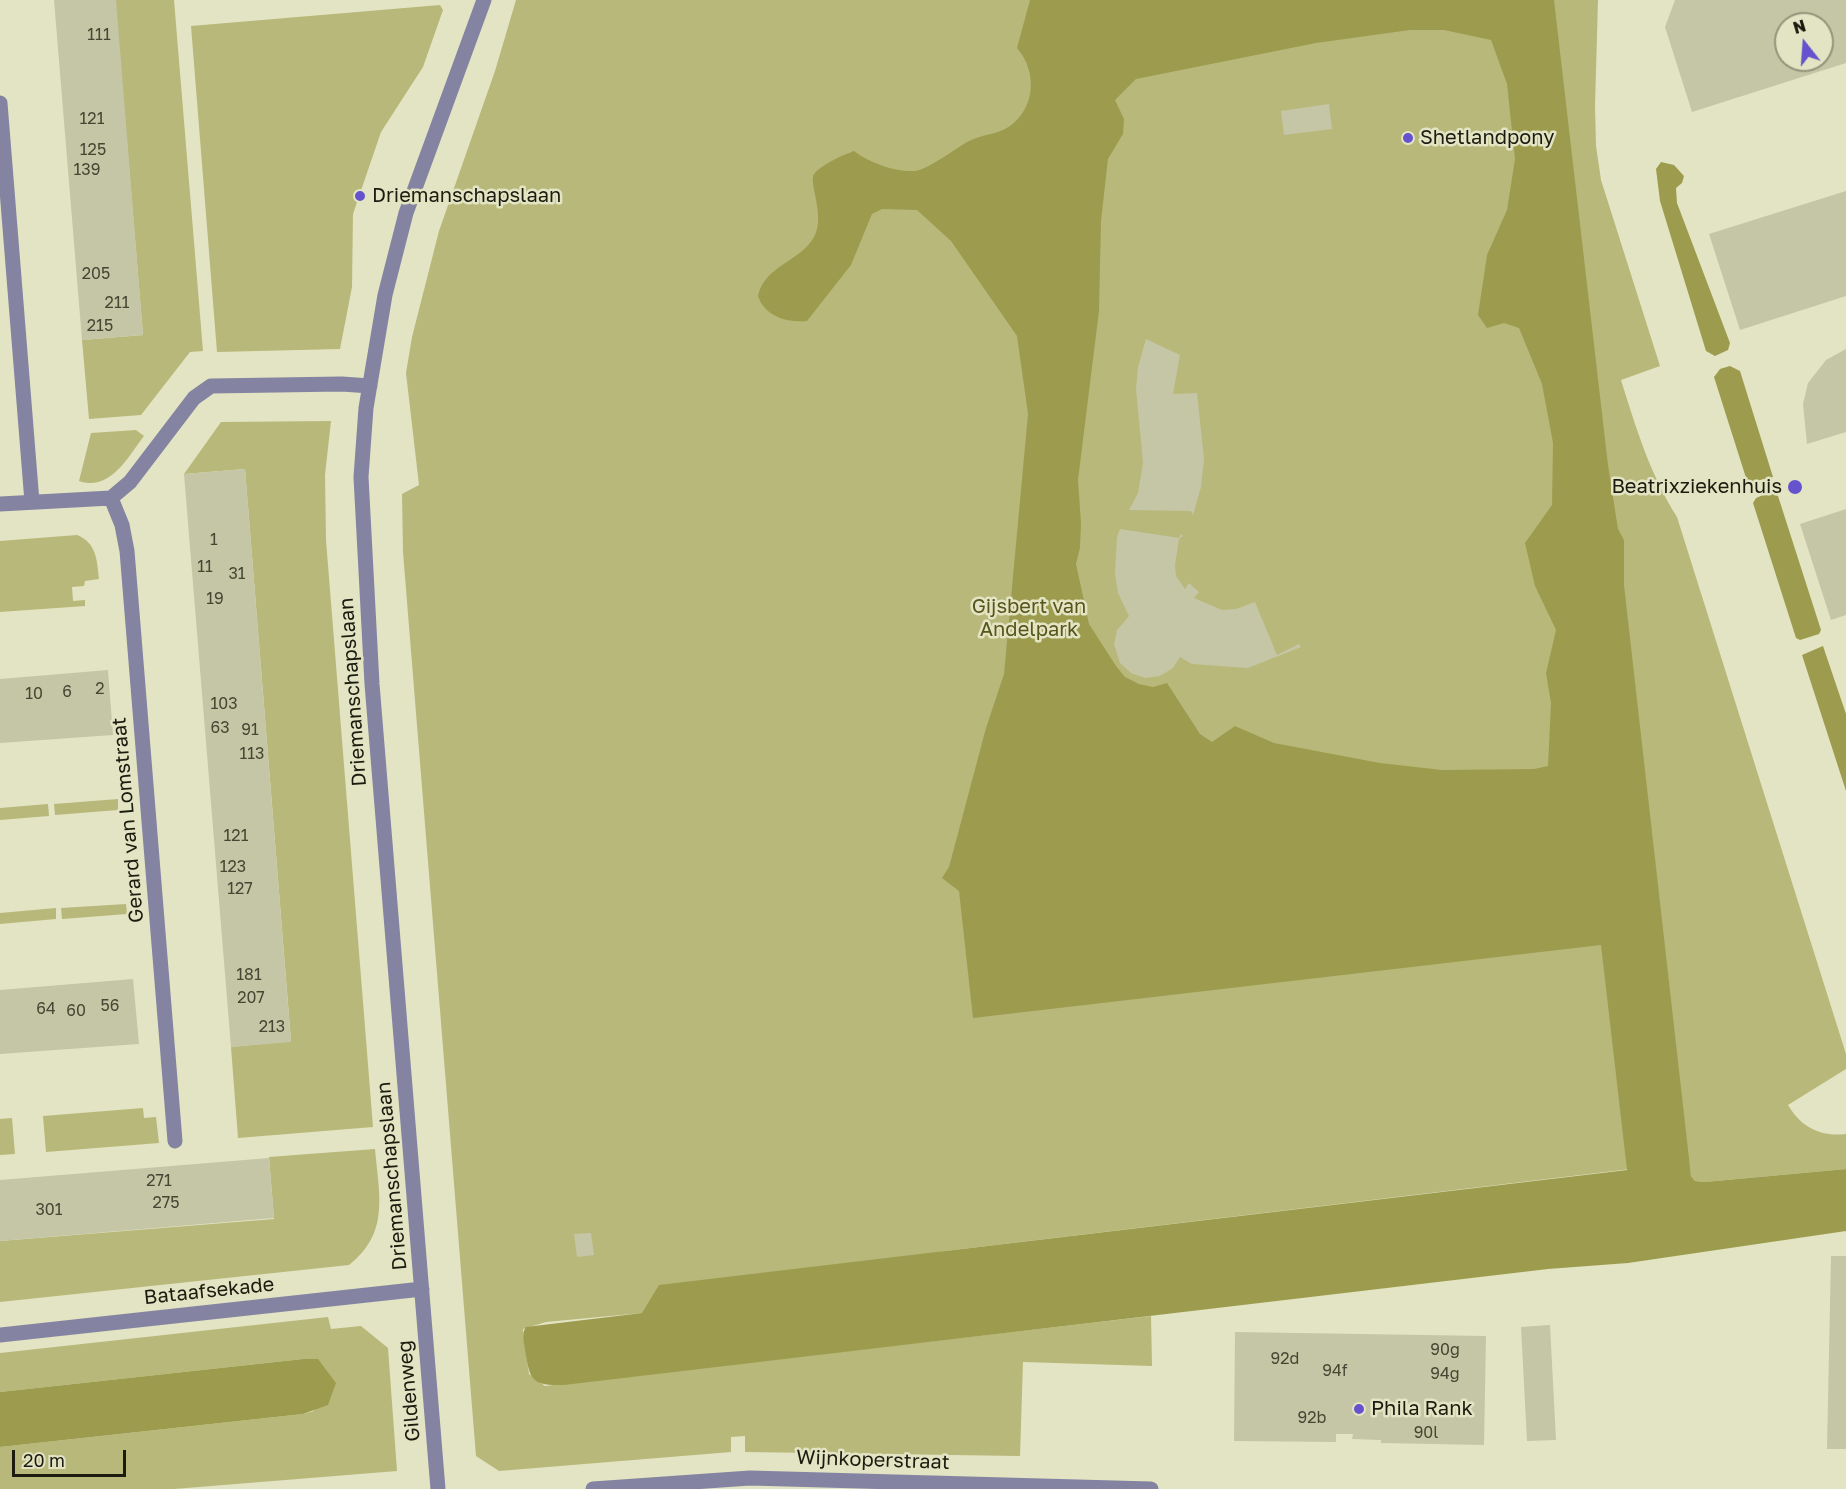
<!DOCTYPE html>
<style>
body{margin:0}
#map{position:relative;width:1846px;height:1489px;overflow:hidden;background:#e3e4c3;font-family:"Golos Text",sans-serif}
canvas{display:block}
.north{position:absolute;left:1774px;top:12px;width:60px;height:60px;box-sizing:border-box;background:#e3e4c3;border:2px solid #93947b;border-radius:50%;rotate:343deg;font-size:16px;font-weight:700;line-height:24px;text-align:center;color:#1b1b0f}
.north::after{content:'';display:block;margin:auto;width:21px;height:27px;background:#6553cd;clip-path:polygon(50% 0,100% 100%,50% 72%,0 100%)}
.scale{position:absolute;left:12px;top:1450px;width:114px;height:27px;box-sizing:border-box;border:3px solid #1b1b0f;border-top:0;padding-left:8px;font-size:18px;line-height:21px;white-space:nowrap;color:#1b1b0f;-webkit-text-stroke:4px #e3e4c3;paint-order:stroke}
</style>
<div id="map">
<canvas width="1846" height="1489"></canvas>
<div class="north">N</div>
<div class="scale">20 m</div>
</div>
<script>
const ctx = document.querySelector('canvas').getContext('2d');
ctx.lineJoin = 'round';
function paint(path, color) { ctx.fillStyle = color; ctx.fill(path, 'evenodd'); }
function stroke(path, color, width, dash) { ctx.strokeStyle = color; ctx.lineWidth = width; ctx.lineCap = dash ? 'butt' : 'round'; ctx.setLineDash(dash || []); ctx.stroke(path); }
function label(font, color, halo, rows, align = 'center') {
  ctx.font = font + ' "Golos Text",sans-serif'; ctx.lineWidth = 5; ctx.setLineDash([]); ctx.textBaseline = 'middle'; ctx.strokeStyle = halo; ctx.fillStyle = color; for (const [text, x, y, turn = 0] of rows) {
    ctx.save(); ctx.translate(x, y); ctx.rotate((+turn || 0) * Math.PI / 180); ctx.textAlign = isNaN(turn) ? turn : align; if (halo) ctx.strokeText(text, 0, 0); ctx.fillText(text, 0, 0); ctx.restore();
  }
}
paint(new Path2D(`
 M115 0H174L203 351 190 352 141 415 89 419 82 340 143 335Z
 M516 0H1598L1595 106 1596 146 1601 180 1660 366 1621 380C1636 428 1650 474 1677 517L1846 1054V1069L1788 1105C1801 1127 1820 1137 1846 1134V1169L1705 1182 1695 1181 1691 1176 1689 1162 945 1251 642 1313 546 1322 523 1329V1334L529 1374 545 1386 1151 1316 1152 1366 1023 1362 1020 1456 745 1452V1436L731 1437V1452L499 1471 476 1456 403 552 402 494 419 485 406 373 412 337 439 231 495 71Z
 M440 5 443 10 423 67 381 132 353 214 352 287 340 349 217 352 191 26Z
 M331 421 325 475 326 540 373 1127 238 1138 231 1047 291 1041 245 469 184 474 221 422Z
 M136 430 144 436C128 457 110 492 79 481L91 433Z
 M77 535C97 543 97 561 99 579L85 581 84 586 72 587 73 601 85 600V606L0 612V541Z
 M118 799V810L55 815 54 804Z
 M48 804 49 816 0 820V808Z
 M126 904 127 914 62 919 61 908Z
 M56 908V919L0 924V913Z
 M143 1108 144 1118 156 1117 159 1143 46 1152 43 1116Z
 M12 1118 15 1154 0 1155V1119Z
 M375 1149C379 1195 390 1233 349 1265L0 1302V1241L274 1219 269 1157Z
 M328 1317 331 1329 361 1326 388 1348 397 1471 174 1489H0V1447L303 1414 314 1411 303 1359 0 1392V1353Z`), '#b8b87b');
paint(new Path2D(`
 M1030 0H1554L1608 465 1618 529 1624 540V585L1691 1176 1695 1181 1705 1182 1846 1169V1231L1628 1263 1548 1269 564 1385C531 1386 530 1380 525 1350 524 1342 521 1333 526 1327L642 1313 659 1285 1627 1170 1601 945 973 1018 959 891 942 878 949 867 986 728 1004 674 1028 414 1017 336 951 241 917 210 882 209 872 214 851 265 807 321C788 323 765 317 758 296 764 266 801 261 814 237 826 216 808 182 814 174 822 164 841 156 854 151 870 163 894 172 915 171 927 170 955 149 967 142 981 134 997 135 1010 126 1036 107 1037 71 1017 48ZM1410 30H1444L1491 40 1507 84 1515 159 1507 210 1487 255 1478 315 1487 328 1504 323 1519 328 1542 384 1553 443 1552 505 1525 543 1535 586 1556 630 1546 673 1551 703 1548 766 1534 769 1442 770 1380 763 1274 743 1235 726 1212 742 1200 734 1167 683 1153 687 1139 684 1125 677 1116 666 1089 624 1076 564 1080 548 1081 523 1078 480 1099 311 1101 221 1108 159 1123 134 1124 119 1115 100 1136 79 1316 43Z
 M1661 162 1674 165 1684 176 1682 183 1676 188 1677 203 1730 343 1728 350 1715 356 1706 351 1660 201 1656 169Z
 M1730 366 1740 371 1773 477 1752 482 1747 481 1714 377 1720 369Z
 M1770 492 1778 496 1821 630 1819 634 1800 640 1796 638 1753 503 1756 498Z
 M1823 646 1846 714V791L1802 655Z
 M303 1359H318L336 1383 328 1405 303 1414 0 1447V1392Z`), '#9d9c4e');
paint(new Path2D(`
 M54 0H116L143 335 82 340Z
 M1675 0H1846V63L1692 112 1665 27ZM1786 24H1822V60H1786Z
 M1329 104 1332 129 1284 135 1281 111Z
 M1846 191V296L1740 330 1709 234Z
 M1146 339 1180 355 1173 394 1197 393 1204 459 1201 487 1193 515 1191 511 1129 510 1138 493 1143 463 1136 389 1138 367Z
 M1846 349V432L1807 444 1803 404 1808 383 1826 360Z
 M245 469 291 1042 231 1047 184 474Z
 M1846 509V615L1831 620 1800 524Z
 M1120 529 1179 538 1181 534 1183 536 1179 539 1175 565 1176 576 1185 589 1189 583 1199 592 1194 598 1222 610 1236 609 1255 602 1277 655 1299 644 1301 647 1248 668 1192 664 1180 657 1173 668 1160 676 1145 678 1131 673 1120 663 1114 644 1117 630 1129 616 1118 593 1115 574 1117 537Z
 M108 670 113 735 0 743V679Z
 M133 979 139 1044 0 1054V990Z
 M269 1158 274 1218 0 1241V1180Z
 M591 1233 594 1255 577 1257 574 1234Z
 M1831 1256H1846V1449H1827Z
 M1550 1325 1556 1440 1527 1441 1521 1327Z
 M1235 1332 1486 1336 1484 1445 1381 1443V1440L1352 1439 1353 1434H1336V1442L1234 1441Z`), '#c5c6a5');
stroke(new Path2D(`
 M0 103 32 502
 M111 498 122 525 127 551 175 1141
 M0 504 111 498 130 482 194 398 211 386 342 384 370 386
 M0 1335 422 1289
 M438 1489 372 684 361 477 366 408 385 295 406 213 484 0
 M593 1489 750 1478 1151 1489`), '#8484a2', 15);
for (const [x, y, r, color] of [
 [1408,138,6,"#6553cd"],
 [360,196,6,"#6553cd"],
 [1795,487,8,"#6553cd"],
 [1359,1409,6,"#6553cd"]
]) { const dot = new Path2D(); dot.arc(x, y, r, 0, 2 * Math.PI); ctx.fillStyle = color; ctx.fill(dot); stroke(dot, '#e3e4c3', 2); }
label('16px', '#464634', null, [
 ["111",99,35],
 ["121",92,119],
 ["125",93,150],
 ["139",87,170],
 ["205",96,274],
 ["211",117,303],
 ["215",100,326],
 ["1",214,540],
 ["11",205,567],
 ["31",237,574],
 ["19",215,599],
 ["2",100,689],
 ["6",67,692],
 ["10",34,694],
 ["103",224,704],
 ["63",220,728],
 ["91",250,730],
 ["113",252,754],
 ["121",236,836],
 ["123",233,867],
 ["127",240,889],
 ["181",249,975],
 ["207",251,998],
 ["56",110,1006],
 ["64",46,1009],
 ["60",76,1011],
 ["213",272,1027],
 ["271",159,1181],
 ["275",166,1203],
 ["301",49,1210],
 ["90g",1445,1350],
 ["92d",1285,1359],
 ["94f",1335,1371],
 ["94g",1445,1374],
 ["92b",1312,1418],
 ["90l",1426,1433]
]);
label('20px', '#1b1b0f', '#e3e4c3', [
 ["Shetlandpony",1420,138],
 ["Driemanschapslaan",372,196],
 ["Beatrixziekenhuis",1782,487,"right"],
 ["Phila Rank",1371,1409]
], 'left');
label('20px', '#56551a', '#e3e4c3', [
 ["Gijsbert van",1029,607],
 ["Andelpark",1029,630]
]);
label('20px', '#1b1b0f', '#e3e4c3', [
 ["Driemanschapslaan",353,692,-94],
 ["Gerard van Lomstraat",128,820,-95],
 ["Driemanschapslaan",392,1176,-95],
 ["Bataafsekade",209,1291,-6],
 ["Gildenweg",409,1391,-95],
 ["Wijnkoperstraat",873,1460,2]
]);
</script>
